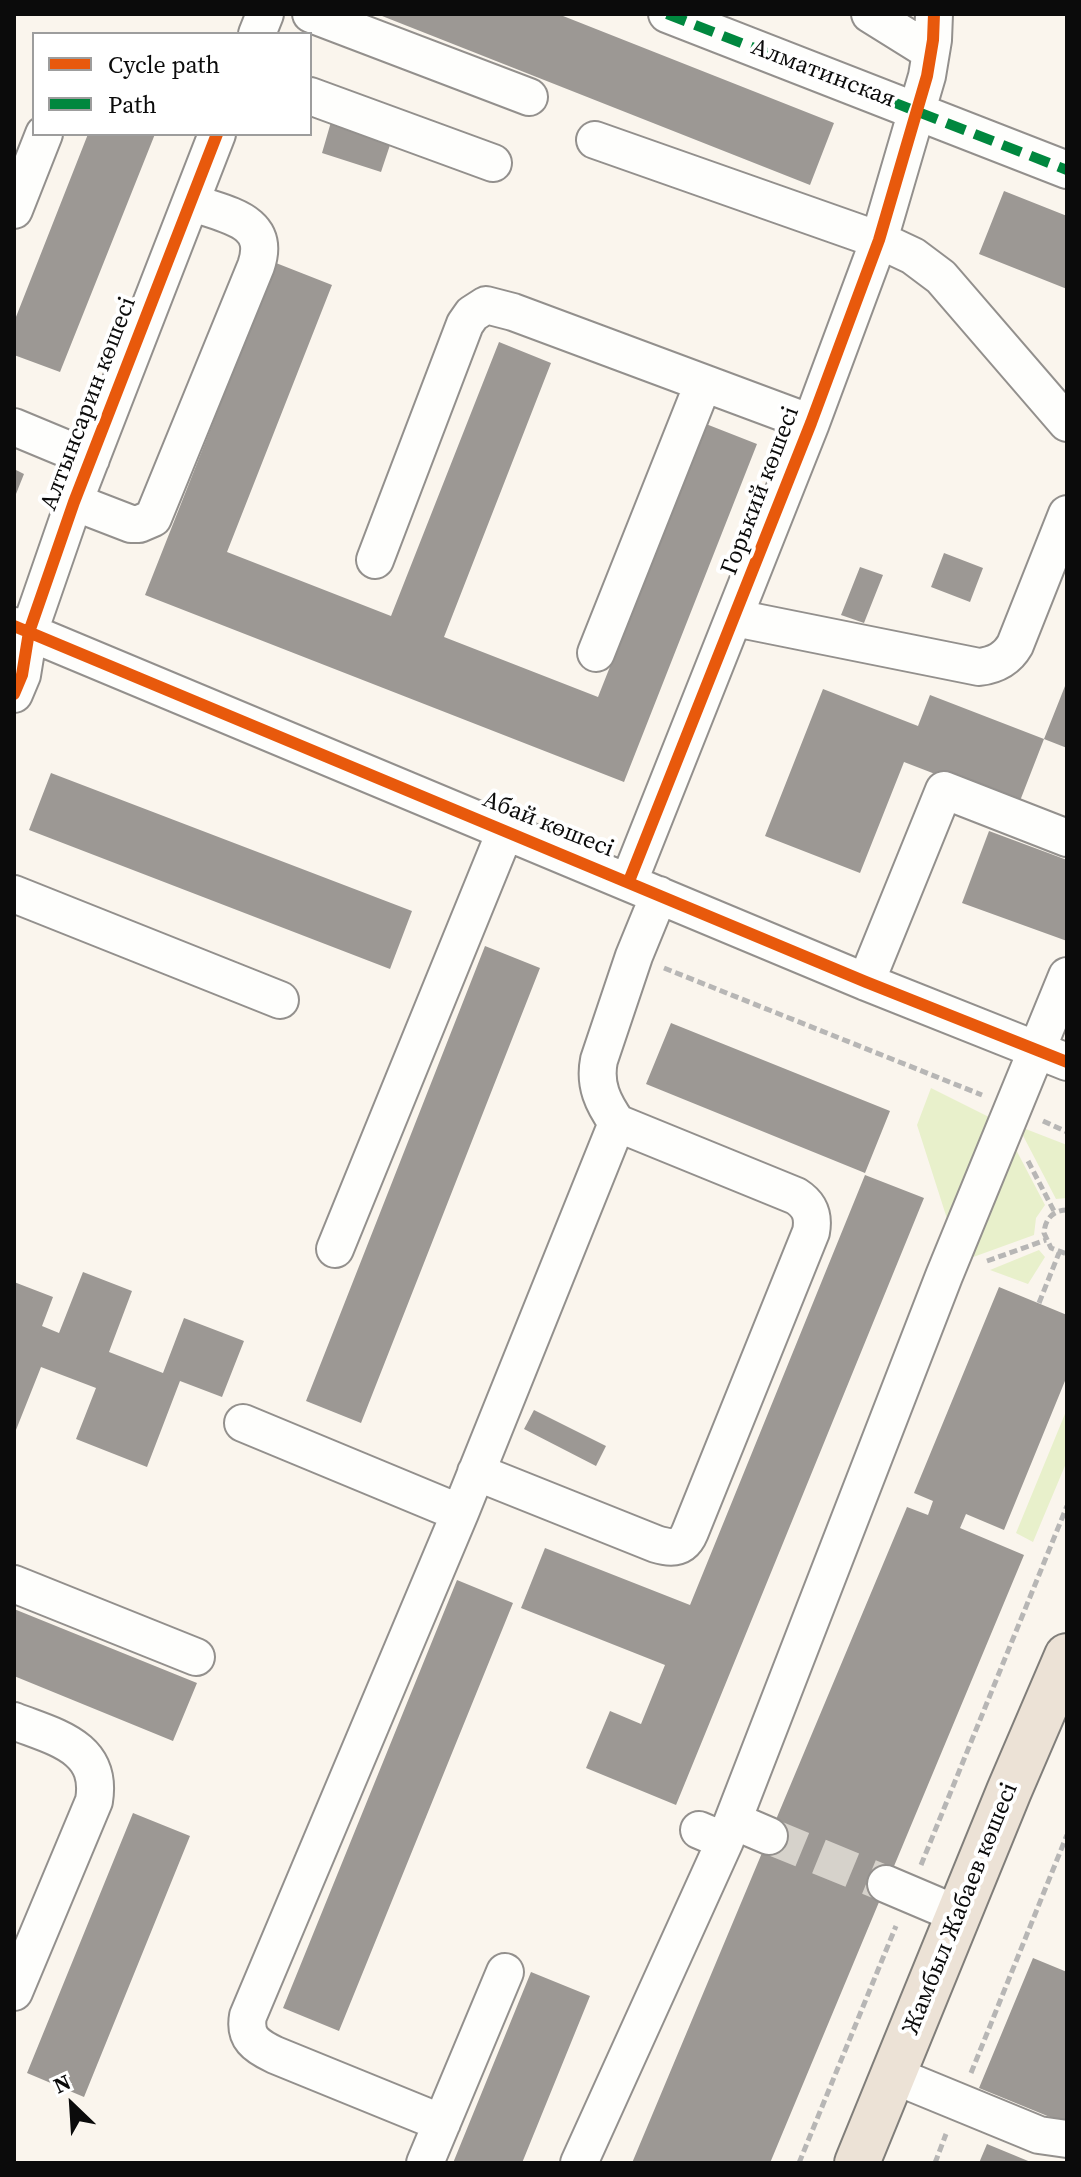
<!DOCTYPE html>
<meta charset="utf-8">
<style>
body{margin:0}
#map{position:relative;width:1081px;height:2177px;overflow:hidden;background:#faf5ed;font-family:"Source Serif 4",serif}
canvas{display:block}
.frame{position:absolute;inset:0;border:16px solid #0b0b0b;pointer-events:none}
.legend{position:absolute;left:32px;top:32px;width:280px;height:104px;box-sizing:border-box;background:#fff;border:2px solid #9d9d9d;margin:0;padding:10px 14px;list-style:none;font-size:24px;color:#0b0b0b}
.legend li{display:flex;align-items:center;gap:16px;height:40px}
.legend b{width:40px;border:2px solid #9d9d9d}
.north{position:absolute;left:32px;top:2065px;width:80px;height:80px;-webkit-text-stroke:6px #fff;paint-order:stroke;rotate:335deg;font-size:22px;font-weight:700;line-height:32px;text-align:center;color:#0b0b0b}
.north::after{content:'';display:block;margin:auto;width:28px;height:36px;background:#0b0b0b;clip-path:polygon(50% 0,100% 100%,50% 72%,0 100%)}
</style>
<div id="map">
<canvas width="1081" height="2177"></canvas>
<div class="frame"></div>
<ul class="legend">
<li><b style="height:10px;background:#e8590c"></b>Cycle path</li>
<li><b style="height:10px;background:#00873e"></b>Path</li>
</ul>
<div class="north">N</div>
</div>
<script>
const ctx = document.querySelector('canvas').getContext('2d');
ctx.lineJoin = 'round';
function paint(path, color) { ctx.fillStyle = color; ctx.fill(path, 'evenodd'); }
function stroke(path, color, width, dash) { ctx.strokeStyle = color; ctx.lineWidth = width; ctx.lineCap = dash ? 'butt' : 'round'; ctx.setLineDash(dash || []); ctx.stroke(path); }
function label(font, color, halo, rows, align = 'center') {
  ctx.font = font + ' "Source Serif 4",serif'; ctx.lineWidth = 8; ctx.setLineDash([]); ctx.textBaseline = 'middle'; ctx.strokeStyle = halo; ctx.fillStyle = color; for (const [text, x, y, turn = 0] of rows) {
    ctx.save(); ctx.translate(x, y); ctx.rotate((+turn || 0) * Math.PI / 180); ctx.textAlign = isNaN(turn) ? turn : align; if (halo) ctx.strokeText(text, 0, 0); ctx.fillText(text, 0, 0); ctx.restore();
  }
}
paint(new Path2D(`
 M931 1088 997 1121 950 1228 917 1125Z
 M1018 1126 1067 1145V1198L1056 1199Z
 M1012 1142 1045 1205 1036 1218 1034 1235 965 1260Z
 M1039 1250 1045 1257 1028 1284 990 1270Z
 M1067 1409V1461L1033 1542 1016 1533Z`), '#e8f0cb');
paint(new Path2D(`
 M377 14H558L834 123 810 185Z
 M331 122 391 142 381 172 322 153Z
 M88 134H155L60 372 14 355V322Z
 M1004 191 1067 216V289L979 254Z
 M276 263 332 285 227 552 391 616 499 342 551 363 444 637 598 697 706 424 757 444 624 782 145 595Z
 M14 469 24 474 14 499Z
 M944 553 983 568 970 602 931 587Z
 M860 567 883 575 864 623 841 615Z
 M1067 681V748L1044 739Z
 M823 689 918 726 930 695 1044 739 1018 806 904 762 860 873 765 836Z
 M51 773 412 911 390 969 29 830Z
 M989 831 1067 860V941L962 903Z
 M485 946 540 968 361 1423 306 1401Z
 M671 1023 890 1111 865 1173 646 1084Z
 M865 1175 924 1198 676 1805 586 1768 610 1711 641 1724 665 1665 521 1608 545 1548 690 1605Z
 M83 1272 132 1291 109 1352 163 1373 184 1318 244 1341 222 1397 180 1381 147 1467 76 1439 96 1388 41 1367 16 1430 14 1429V1282L53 1297 42 1326 59 1333Z
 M999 1287 1067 1315V1376L1004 1530 966 1514 960 1528 1024 1555 770 2163H632L907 1507 928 1515 933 1501 914 1493Z
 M534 1410 606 1446 596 1466 524 1429Z
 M457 1580 513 1603 339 2031 283 2008Z
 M14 1609 197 1683 173 1741 14 1676Z
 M133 1813 190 1836 84 2097 27 2073Z
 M1033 1958 1067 1972V2124L979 2088Z
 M531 1972 590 1996 522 2163H453Z
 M987 2144 1033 2163H979Z`), '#9c9894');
stroke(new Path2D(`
 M769 1836 886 1884`), '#d6d2cb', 36, [36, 18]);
const minor = new Path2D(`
 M311 14 529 97
 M667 14 1067 170
 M870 14 931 52
 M257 34 265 14
 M310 96 493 163
 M595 140 879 240 913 256 941 277 1067 423
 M14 210 44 134
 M14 427 91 459
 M74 502 131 524H139L153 518 256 266C272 219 224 215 191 202
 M375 560 465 324 472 314 486 305 513 312 811 423
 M735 618 979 667C995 665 1007 659 1015 645L1067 514
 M14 626 866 982 1067 1062
 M596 653 703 384
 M14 694 22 675 29 632 74 502 217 134
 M629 881 811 423 879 240 927 76 933 40 934 14
 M14 894 280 1000
 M866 982 944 790 1067 838
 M335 1249 505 832
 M243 1423 460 1513 617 1123
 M476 1472 656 1544C672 1549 683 1549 690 1532L811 1232C814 1216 810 1205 796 1196L617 1123C603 1103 594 1085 599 1060L634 956 659 895
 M14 1584 196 1657
 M14 1721C54 1737 103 1746 94 1801L14 1992
 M734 1821 769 1836
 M699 1830 725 1841 944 1276 1067 976
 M886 1884 959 1915
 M893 2075 1039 2135 1067 2139
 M442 2123 275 2055C256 2046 244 2038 248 2016L460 1513
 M425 2163 505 1972
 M579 2163 725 1841`);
const major = new Path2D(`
 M857 2163 1009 1791 1067 1656`);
stroke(minor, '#93908d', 40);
stroke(major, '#807e7a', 48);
stroke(new Path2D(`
 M664 968 982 1095
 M1043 1121 1067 1132
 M1028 1161 1055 1213
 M1067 1210C1053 1210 1045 1219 1044 1233L1051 1248 1067 1254
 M987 1261 1046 1240
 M1039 1303 1059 1253
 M921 1865 1067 1506
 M971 2073 1067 1835
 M799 2163 896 1926
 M935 2163 946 2134`), '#b7b6b5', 5, [8, 4]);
stroke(minor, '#fefefc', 36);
stroke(major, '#ece2d6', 44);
stroke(new Path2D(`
 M667 14 1067 170`), '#00873e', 10, [20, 10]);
stroke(new Path2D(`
 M14 626 866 982 1067 1062
 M14 694 22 675 29 632 74 502 217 134
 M629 881 811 423 879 240 927 76 933 40 934 14`), '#e8590c', 12);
label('24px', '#0b0b0b', '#fff', [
 ["Алматинская",823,74,21],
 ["Алтынсарин көшесі",89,404,-69],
 ["Горький көшесі",761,491,-69],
 ["Абай көшесі",548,825,22],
 ["Жамбыл Жабаев көшесі",961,1909,-68]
]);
</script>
